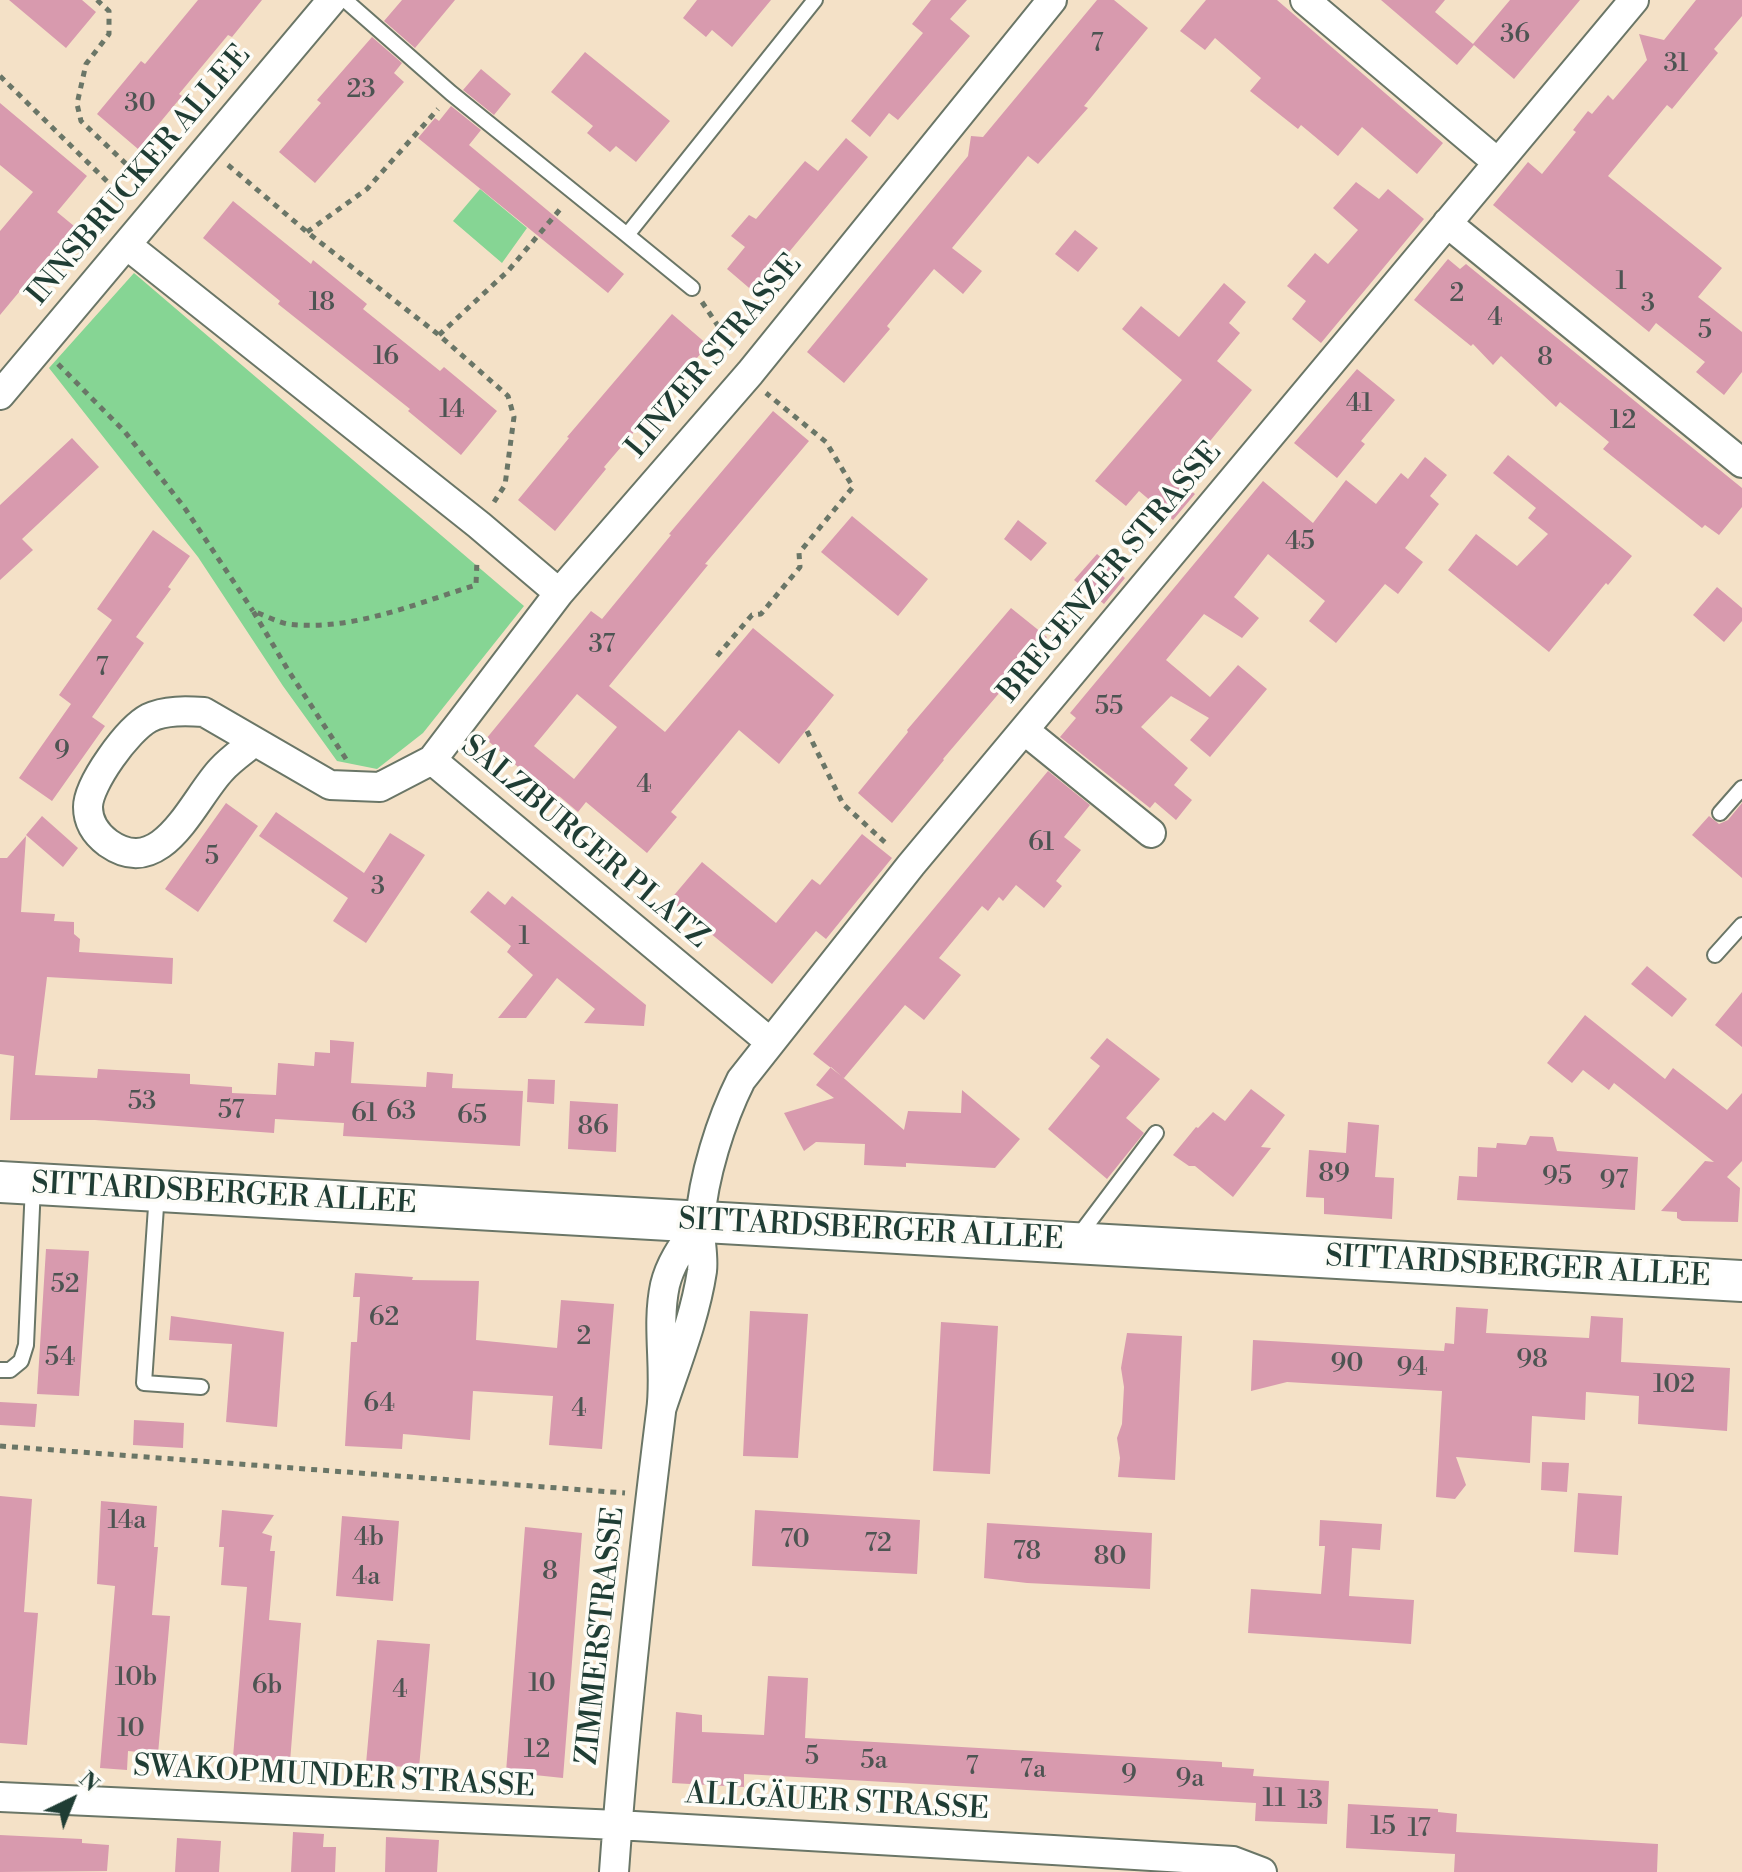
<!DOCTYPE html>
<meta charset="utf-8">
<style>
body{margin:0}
#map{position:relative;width:1742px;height:1872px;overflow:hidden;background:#f4e1c7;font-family:"Libre Bodoni",serif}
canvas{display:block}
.north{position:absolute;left:32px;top:1760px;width:80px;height:80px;-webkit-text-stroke:6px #fdfcf7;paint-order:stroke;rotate:43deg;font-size:22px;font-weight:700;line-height:32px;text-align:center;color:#1f3d34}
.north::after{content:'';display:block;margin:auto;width:28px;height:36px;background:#1f3d34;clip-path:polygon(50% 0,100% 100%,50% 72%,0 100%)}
</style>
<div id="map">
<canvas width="1742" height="1872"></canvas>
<div class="north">N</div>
</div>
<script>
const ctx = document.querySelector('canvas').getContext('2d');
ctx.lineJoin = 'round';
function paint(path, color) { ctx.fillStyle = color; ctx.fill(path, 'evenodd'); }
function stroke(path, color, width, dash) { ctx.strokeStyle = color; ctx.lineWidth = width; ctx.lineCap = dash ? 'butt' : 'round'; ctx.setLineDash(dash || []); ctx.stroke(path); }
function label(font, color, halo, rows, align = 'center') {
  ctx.font = font + ' "Libre Bodoni",serif'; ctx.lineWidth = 7; ctx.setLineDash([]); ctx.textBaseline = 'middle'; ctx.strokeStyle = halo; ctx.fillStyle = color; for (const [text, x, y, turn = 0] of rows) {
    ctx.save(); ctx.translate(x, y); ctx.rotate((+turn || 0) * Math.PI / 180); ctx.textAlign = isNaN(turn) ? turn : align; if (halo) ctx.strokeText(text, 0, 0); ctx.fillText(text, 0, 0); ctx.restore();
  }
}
paint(new Path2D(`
 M480 189 527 228 502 263 453 221Z
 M134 273 524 606 423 733 377 769 337 761 283 686 198 557 49 368Z`), '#86d594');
paint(new Path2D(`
 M9 0H82L96 12 66 48Z
 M198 0H262L232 37 228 35 179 94 182 96 138 149 97 114 141 61 145 64Z
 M402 0H455L415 48 384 21Z
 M697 0H771L732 47 712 30 706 37 683 18Z
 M931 0H967L950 19 970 36 898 120 889 113 870 137 851 121 923 33 912 24Z
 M1097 0H1114L1148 28 1084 106 1088 108 1038 164 1028 156 952 248 982 271 973 282 963 294 934 269 887 326 890 329 844 383 807 352 968 156 971 136 983 137Z
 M1206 0H1277L1443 143 1417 174 1362 127 1338 156 1301 125 1298 129 1250 91 1261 78 1215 38 1205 50 1180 31Z
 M1381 0H1445L1435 12 1473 44 1510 0H1580L1514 79 1474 45 1457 65Z
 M1696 0H1742V16L1714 49 1718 53 1672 109 1667 105 1608 176 1722 268 1698 297 1742 332V372L1724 395 1696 372 1705 362 1656 323 1649 332 1493 205 1528 162 1542 174 1576 132 1573 130 1588 111 1592 114 1608 95 1613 100 1647 60 1639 34 1664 40Z
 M372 37 402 63 394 73 404 82 315 183 279 152 321 103 317 100Z
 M585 52 670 121 636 162 616 146 610 152 587 133 593 126 551 92Z
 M481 69 511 94 494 115 463 90Z
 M0 103 87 176 57 212 74 226 0 315V231L33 192 0 165Z
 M451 106 481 130 469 145 624 274 608 293 418 138 435 118 439 121Z
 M846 138 868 157 755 293 727 269 745 247 731 236 749 215 756 219 805 161 818 171Z
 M1356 182 1379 199 1388 189 1424 219 1321 343 1292 319 1306 301 1287 286 1315 253 1328 264 1358 230 1333 208Z
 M233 201 311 264 313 260 367 304 363 309 440 371 444 367 497 411 461 455 408 411 410 409 278 304 280 301 203 238Z
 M1075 230 1098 248 1078 272 1055 254Z
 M1448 259 1460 269 1466 264 1742 488V507L1719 535 1705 525 1702 528 1603 449 1609 442 1560 402 1556 407 1501 356 1493 365 1473 344 1471 346 1414 300Z
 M1224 283 1246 302 1229 323 1240 333 1217 361 1252 390 1178 480 1195 494 1173 520 1139 491 1126 506 1095 481 1182 380 1122 329 1141 306 1179 337Z
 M672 314 708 345 604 467 606 469 555 531 518 500 569 438 567 437Z
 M1357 369 1395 400 1361 441 1365 444 1337 478 1294 443Z
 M773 411 809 441 705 564 708 565 609 686 665 732 753 628 834 695 779 764 739 730 671 812 677 817 647 853 586 802 578 812 559 796 556 800 486 739 591 611 602 619 671 535 669 534ZM577 694 617 727 574 779 534 746Z
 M72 438 99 467 22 539 33 550 0 580V505Z
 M1508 455 1632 556 1608 585 1606 583 1549 652 1448 570 1476 534 1517 566 1548 534 1528 518 1536 508 1493 473Z
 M1425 457 1447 475 1430 496 1439 504 1405 548 1423 562 1398 594 1385 584 1336 643 1309 621 1325 601 1268 554 1234 597 1259 618 1242 638 1204 614 1166 660 1210 697 1238 665 1267 689 1210 757 1190 740 1209 718 1171 696 1141 727 1188 768 1174 785 1192 800 1176 820 1155 802 1150 808 1060 737 1076 718 1070 713 1263 481 1313 523 1346 480 1376 504 1401 473 1408 479Z
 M852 516 928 579 898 616 821 552Z
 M1018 520 1047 543 1031 561 1004 539Z
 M153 530 190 556 168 587 171 589 136 637 144 643 92 717 105 726 52 801 19 778 71 704 59 695 112 620 97 609Z
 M1097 554 1125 578 1104 604 1074 580Z
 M1717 587 1742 608V621L1724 642 1693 615Z
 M1011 608 1047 637 943 759 944 760 892 823 858 793 908 732 907 730Z
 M1048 771 1090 805 1064 837 1081 850 1056 881 1062 886 1044 908 1016 885 1003 901 999 897 988 911 982 906 939 958 961 975 924 1020 905 1005 844 1078 813 1054Z
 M226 803 258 826 198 912 165 889Z
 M1742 803V878L1692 835 1709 816 1719 824 1728 820Z
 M276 812 364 873 390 833 425 855 366 943 333 921 348 898 259 836Z
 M42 816 78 848 63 867 26 835Z
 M862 834 892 858 826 939 816 931 772 984 670 900 702 862 776 923 812 879 820 885Z
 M26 836 21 912 55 914 54 921 74 922V934L80 939 79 952 173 958 172 984 47 977 35 1075 97 1078 98 1069 190 1074V1084L232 1087V1093L276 1095 278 1063 314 1066 315 1052 330 1053V1040L354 1042 351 1083 426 1087 427 1072 453 1074 452 1088 523 1091 520 1146 343 1136 344 1123 275 1119 274 1133 95 1120H10L14 1056 0 1054V858H7Z
 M488 891 505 905 512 896 646 1005 644 1026 584 1023 595 1009 557 978 526 1018H498L533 975 507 952 511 946 470 912Z
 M1647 966 1687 999 1672 1017 1631 984Z
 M1742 992V1047L1715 1025Z
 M1585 1015 1665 1079 1673 1068 1727 1110 1742 1093V1161L1727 1177 1740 1188 1738 1222 1682 1221 1677 1218V1212L1661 1211 1705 1161 1714 1162 1614 1083 1609 1090 1583 1070 1572 1083 1547 1063Z
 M1107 1038 1160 1079 1126 1118 1144 1133 1107 1179 1048 1129 1100 1066 1090 1058Z
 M831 1067 904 1130 908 1111 961 1113 962 1090 1020 1139 995 1168 906 1163V1167L864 1165 865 1144 816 1142 804 1151 784 1113 834 1098 816 1085Z
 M528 1079 555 1080 554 1104 527 1102Z
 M1251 1089 1285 1115 1261 1147 1271 1148 1233 1197 1195 1166H1189L1173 1155 1196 1127 1198 1128 1213 1112 1225 1121Z
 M570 1101 618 1104 616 1152 568 1149Z
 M1348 1122 1379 1125 1375 1177 1394 1178 1392 1219 1324 1214V1198L1306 1197 1309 1150 1346 1153Z
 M1530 1136 1553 1137 1557 1151 1638 1157 1635 1210 1457 1200 1459 1176 1477 1177 1478 1147 1496 1148 1497 1143 1526 1145Z
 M46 1249 89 1251 79 1396 37 1394Z
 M355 1273 413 1277 412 1280 479 1281 476 1340 557 1348 561 1300 614 1304 602 1449 549 1445 553 1396 473 1391 470 1440 403 1434 402 1449 345 1446 351 1342H357L360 1297H353Z
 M1456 1307 1488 1309 1486 1333 1589 1338 1591 1316 1623 1318 1621 1362 1730 1368 1727 1431 1638 1424 1639 1396 1586 1392 1585 1420 1532 1416 1530 1463 1456 1457 1466 1485 1455 1499 1436 1497 1442 1391 1287 1382 1251 1391 1253 1340 1444 1351 1445 1343 1454 1344Z
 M750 1311 808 1314 798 1458 743 1456Z
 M171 1316 284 1332 277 1427 226 1422 232 1344 169 1340Z
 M941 1322 998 1326 990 1474 933 1471Z
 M1127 1333 1182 1336 1175 1480 1118 1477 1120 1458 1117 1438 1122 1424 1124 1387 1121 1368Z
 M0 1402 37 1404 35 1427 0 1425Z
 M134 1420 184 1423 183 1448 133 1445Z
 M1542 1462 1569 1463 1567 1492 1541 1490Z
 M1578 1493 1622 1496 1618 1555 1574 1552Z
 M0 1496 32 1499 24 1612 38 1613 27 1745 0 1743Z
 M101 1501 157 1506 154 1547H158L152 1615 170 1616 158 1754 128 1751 127 1770 100 1768 115 1586 97 1584Z
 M222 1510 274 1515 262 1533 272 1536 270 1551H275L269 1620 301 1623 290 1762 233 1757 247 1587 221 1585 224 1547H219Z
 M755 1510 920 1520 917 1574 752 1566Z
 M342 1516 399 1521 393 1601 336 1596Z
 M1320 1520 1382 1524 1380 1550 1352 1548 1349 1596 1414 1600 1411 1644 1248 1633 1251 1589 1321 1594 1325 1546H1319Z
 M987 1523 1152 1533 1150 1589 1027 1583 984 1578Z
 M525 1527 582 1533 563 1778 506 1772Z
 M377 1640 430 1644 419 1768 366 1764Z
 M768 1676 808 1678 805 1738 1222 1762V1767L1254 1769 1253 1776 1329 1781 1327 1824 1255 1821 1256 1803 744 1774V1787L672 1783 676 1712 702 1715V1732L764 1735Z
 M1348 1804 1438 1809V1812L1457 1814 1456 1832 1658 1844 1657 1872H1454L1455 1854 1346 1848Z
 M293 1832 324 1834 323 1847H336L335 1872H291Z
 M0 1835 82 1839V1843L109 1845 107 1871 0 1872Z
 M386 1837 439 1840 437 1872H385Z
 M177 1838 221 1841 219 1872H175Z`), '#d89aae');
const service = new Path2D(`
 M345 0 451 93 627 235
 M692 288 627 235 815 0
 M1720 813 1742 788
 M1715 955 1742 925
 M157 1192 144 1383 201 1387
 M1077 1238 1156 1133
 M0 1370H10L21 1361 26 1345 33 1185`);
const minor = new Path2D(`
 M1305 0 1497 162
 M1447 223 1742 463
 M128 246 479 525 559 593
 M0 395 332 0
 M1024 730 1151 833
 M254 742C243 751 231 759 221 770 192 801 162 881 108 843 96 834 88 823 88 807 88 784 128 729 149 718 165 710 187 711 204 712L330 785 380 787 432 760 770 1042
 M432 760 559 593 750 373 1052 0
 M662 1407C677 1362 695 1317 702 1271 704 1255 699 1238 700 1222 703 1177 721 1120 741 1080L911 865 1634 0
 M0 1797 617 1825 1053 1850 1233 1861 1262 1872
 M614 1872C625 1718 642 1565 661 1412 667 1370 656 1327 665 1285 671 1260 686 1242 700 1222`);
const secondary = new Path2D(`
 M0 1182 1742 1281`);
stroke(service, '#6a7667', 18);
stroke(minor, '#6a7667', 32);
stroke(secondary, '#6a7667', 44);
stroke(new Path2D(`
 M97 0 109 11V34L86 64 77 104 81 121 144 181
 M0 76 127 201
 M228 165 307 232 439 335 508 396 514 417 505 485 494 502
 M307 232 367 189 438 109
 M702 302 734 350
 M439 335 508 271 562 207
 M58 364 125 432 184 507 253 611
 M717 656 752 615 761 614 800 567 799 553 853 487 826 442 766 393
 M807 731 843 804 889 846
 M346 759 288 670 253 611C264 615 277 622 288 624 351 632 417 603 476 585L477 559
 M0 1446 625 1493`), '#6a7667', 5, [6, 6]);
stroke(service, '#fff', 14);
stroke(minor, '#fff', 28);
stroke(secondary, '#fff', 40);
label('26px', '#4d5452', null, [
 ["36",1515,36],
 ["7",1097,45],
 ["31",1676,65],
 ["23",361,91],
 ["30",140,105],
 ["1",1621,283],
 ["2",1457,295],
 ["18",322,304],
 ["3",1648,305],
 ["4",1495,319],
 ["5",1705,332],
 ["16",386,358],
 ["8",1545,359],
 ["41",1359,405],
 ["14",452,411],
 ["12",1623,422],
 ["45",1300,543],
 ["37",602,646],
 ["7",102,669],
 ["55",1109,708],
 ["9",62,752],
 ["4",644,786],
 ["61",1041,844],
 ["5",212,858],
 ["3",378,888],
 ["1",524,938],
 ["53",142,1103],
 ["57",231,1112],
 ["63",401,1113],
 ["61",364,1115],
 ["65",472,1117],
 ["86",593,1128],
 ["89",1334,1175],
 ["95",1557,1178],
 ["97",1614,1182],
 ["52",65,1286],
 ["62",384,1319],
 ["2",584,1338],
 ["54",60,1359],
 ["98",1532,1361],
 ["90",1347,1365],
 ["94",1412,1369],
 ["102",1674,1386],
 ["64",379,1405],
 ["4",579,1410],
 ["14a",127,1522],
 ["4b",369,1539],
 ["70",795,1541],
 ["72",878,1545],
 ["78",1027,1553],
 ["80",1110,1558],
 ["8",550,1573],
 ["4a",366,1578],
 ["10b",136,1679],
 ["10",542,1685],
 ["6b",267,1687],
 ["4",400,1691],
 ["10",131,1730],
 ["12",537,1751],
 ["5",812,1758],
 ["5a",874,1762],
 ["7",972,1768],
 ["7a",1033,1771],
 ["9",1129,1776],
 ["9a",1190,1780],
 ["11",1274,1800],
 ["13",1310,1802],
 ["15",1383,1828],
 ["17",1419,1830]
]);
label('30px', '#1f3d34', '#fdfcf7', [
 ["INNSBRUCKER ALLEE",140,176,-50],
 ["LINZER STRASSE",715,357,-50],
 ["BREGENZER STRASSE",1111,573,-50],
 ["SALZBURGER PLATZ",584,843,40],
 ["SITTARDSBERGER ALLEE",224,1195,3],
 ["SITTARDSBERGER ALLEE",871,1231,3],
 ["SITTARDSBERGER ALLEE",1518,1268,3],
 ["ZIMMERSTRASSE",602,1636,-84],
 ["SWAKOPMUNDER STRASSE",334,1778,3],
 ["ALLGÄUER STRASSE",837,1803,3]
]);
</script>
